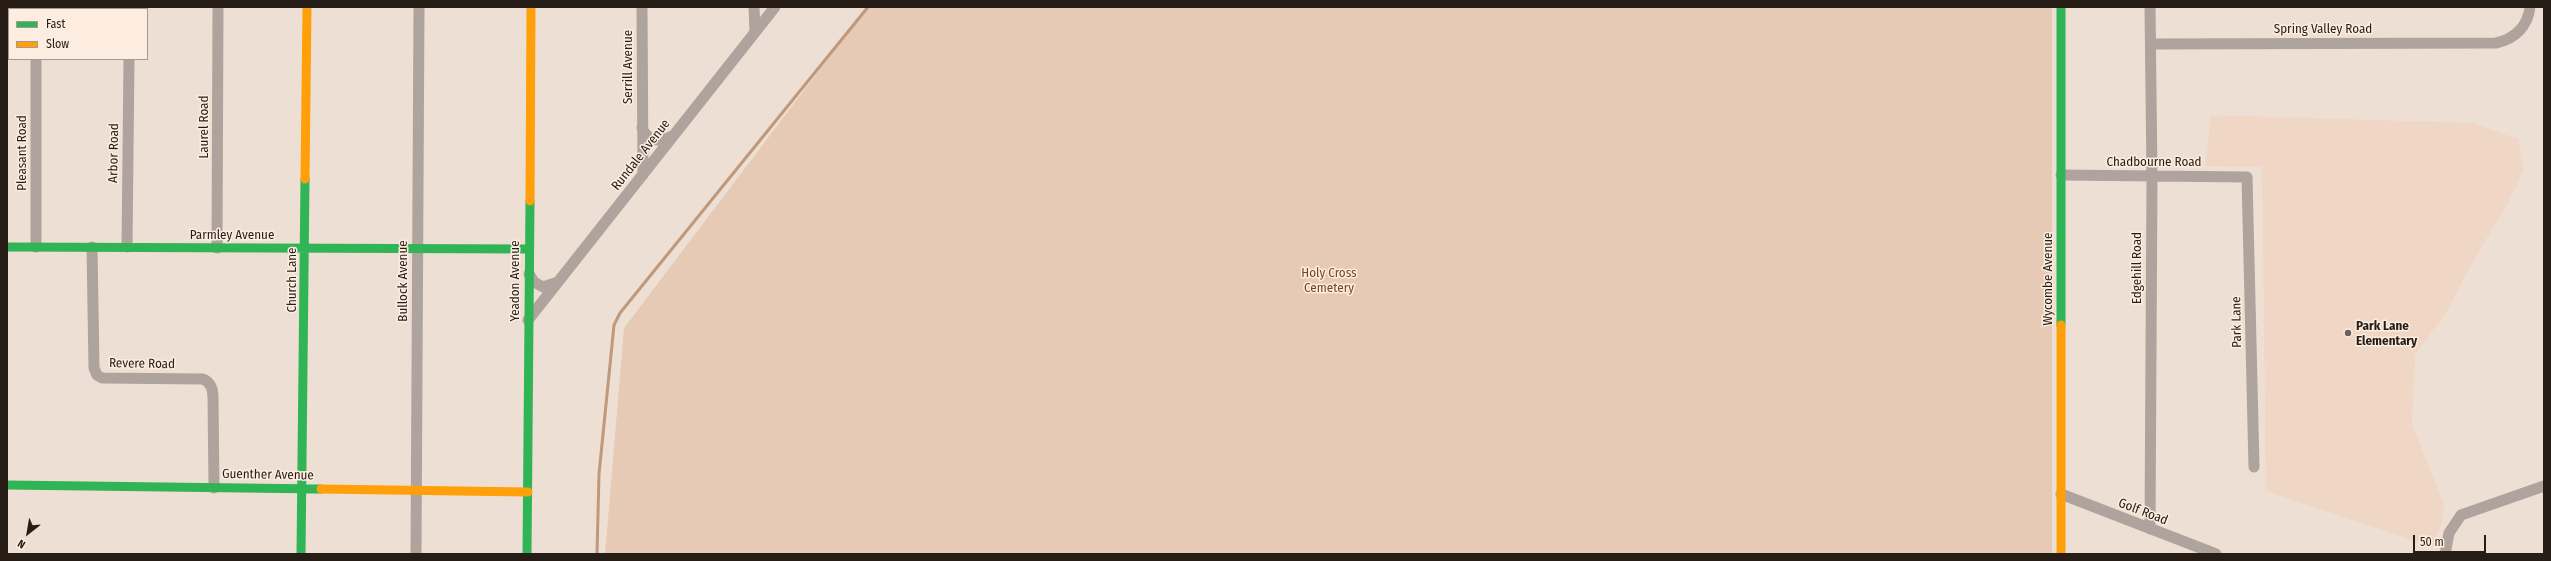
<!DOCTYPE html>
<style>
body{margin:0}
#map{position:relative;width:2551px;height:561px;overflow:hidden;background:#eedfd4;font-family:"Fira Sans Condensed",sans-serif}
canvas{display:block}
.frame{position:absolute;inset:0;border:8px solid #261d16;pointer-events:none}
.legend{position:absolute;left:8px;top:8px;width:140px;height:52px;box-sizing:border-box;background:#fdede1;border:1px solid #a79a90;margin:0;padding:5px 7px;list-style:none;font-size:12px;color:#261d16}
.legend li{display:flex;align-items:center;gap:8px;height:20px}
.legend b{width:20px;border:1px solid #a79a90}
.north{position:absolute;left:8px;top:513px;width:40px;height:40px;-webkit-text-stroke:3px #fdede1;paint-order:stroke;rotate:211deg;font-size:11px;font-weight:700;line-height:16px;text-align:center;color:#261d16}
.north::after{content:'';display:block;margin:auto;width:14px;height:18px;background:#261d16;clip-path:polygon(50% 0,100% 100%,50% 72%,0 100%)}
.scale{position:absolute;left:2413px;top:535px;width:73px;height:18px;box-sizing:border-box;border:2px solid #261d16;border-top:0;padding-left:5px;font-size:12px;line-height:14px;white-space:nowrap;color:#261d16;-webkit-text-stroke:3px #fdede1;paint-order:stroke}
</style>
<div id="map">
<canvas width="2551" height="561"></canvas>
<div class="frame"></div>
<ul class="legend">
<li><b style="height:5px;background:#30b455"></b>Fast</li>
<li><b style="height:5px;background:#ff9f0a"></b>Slow</li>
</ul>
<div class="north">N</div>
<div class="scale">50 m</div>
</div>
<script>
const ctx = document.querySelector('canvas').getContext('2d');
ctx.lineJoin = 'round';
function paint(path, color) { ctx.fillStyle = color; ctx.fill(path, 'evenodd'); }
function stroke(path, color, width, dash) { ctx.strokeStyle = color; ctx.lineWidth = width; ctx.lineCap = dash ? 'butt' : 'round'; ctx.setLineDash(dash || []); ctx.stroke(path); }
function label(font, color, halo, rows, align = 'center') {
  ctx.font = font + ' "Fira Sans Condensed",sans-serif'; ctx.lineWidth = 3; ctx.setLineDash([]); ctx.textBaseline = 'middle'; ctx.strokeStyle = halo; ctx.fillStyle = color; for (const [text, x, y, turn = 0] of rows) {
    ctx.save(); ctx.translate(x, y); ctx.rotate((+turn || 0) * Math.PI / 180); ctx.textAlign = isNaN(turn) ? turn : align; if (halo) ctx.strokeText(text, 0, 0); ctx.fillText(text, 0, 0); ctx.restore();
  }
}
paint(new Path2D(`
 M2211 115 2472 123 2518 139 2524 168 2513 194 2467 272 2448 310 2415 355 2412 424 2444 504 2442 522 2433 547 2266 491 2262 167 2205 166Z`), '#f0d7c5');
paint(new Path2D(`
 M867 7H2052V554H605L624 328Z`), '#e6cab5');
stroke(new Path2D(`
 M597 554 599 474 614 325 620 313 868 7`), '#c0987a', 3);
stroke(new Path2D(`
 M642 7 643 175
 M754 7 755 32
 M2150 7 2152 176 2150 529
 M36 9 37 7
 M130 9V7
 M2151 44 2496 43C2515 39 2528 26 2530 7
 M642 128C649 143 662 142 674 135
 M2061 175 2247 177 2254 467
 M36 247V59
 M92 247 94 368 97 375 102 378 203 379C210 382 213 389 213 397L214 488
 M127 247 129 59
 M217 248 218 7
 M529 274 534 282 543 287 558 282
 M528 320 775 7
 M2061 494 2216 554
 M416 554 419 7
 M2445 554 2449 533 2461 515 2544 486`), '#aea49d', 11);
stroke(new Path2D(`
 M2061 7V325
 M7 247 528 249
 M7 485 321 489
 M301 554 305 179
 M527 554 530 201`), '#30b455', 9);
stroke(new Path2D(`
 M305 179 307 7
 M530 201 531 7
 M2061 325V554
 M321 489 528 492`), '#ff9f0a', 9);
for (const [x, y, r, color] of [
 [2348,333,4,"#6c6158"]
]) { const dot = new Path2D(); dot.arc(x, y, r, 0, 2 * Math.PI); ctx.fillStyle = color; ctx.fill(dot); stroke(dot, '#fdede1', 1.5); }
label('13px', '#261d16', '#fdede1', [
 ["Spring Valley Road",2323,29],
 ["Serrill Avenue",628,67,-90],
 ["Laurel Road",204,127,-90],
 ["Pleasant Road",22,153,-90],
 ["Arbor Road",114,153,-89],
 ["Rundale Avenue",641,155,-52],
 ["Chadbourne Road",2154,162],
 ["Parmley Avenue",232,235],
 ["Edgehill Road",2137,268,-90],
 ["Wycombe Avenue",2048,279,-90],
 ["Church Lane",292,280,-90],
 ["Bullock Avenue",403,281,-90],
 ["Yeadon Avenue",515,281,-90],
 ["Park Lane",2237,322,-91],
 ["Revere Road",142,364,1],
 ["Guenther Avenue",268,475,1],
 ["Golf Road",2143,512,21]
]);
label('13px', '#7a471b', '#fdede1', [
 ["Holy Cross",1329,273],
 ["Cemetery",1329,288]
]);
label('bold 13px', '#261d16', '#fdede1', [
 ["Park Lane",2356,326],
 ["Elementary",2356,341]
], 'left');
</script>
